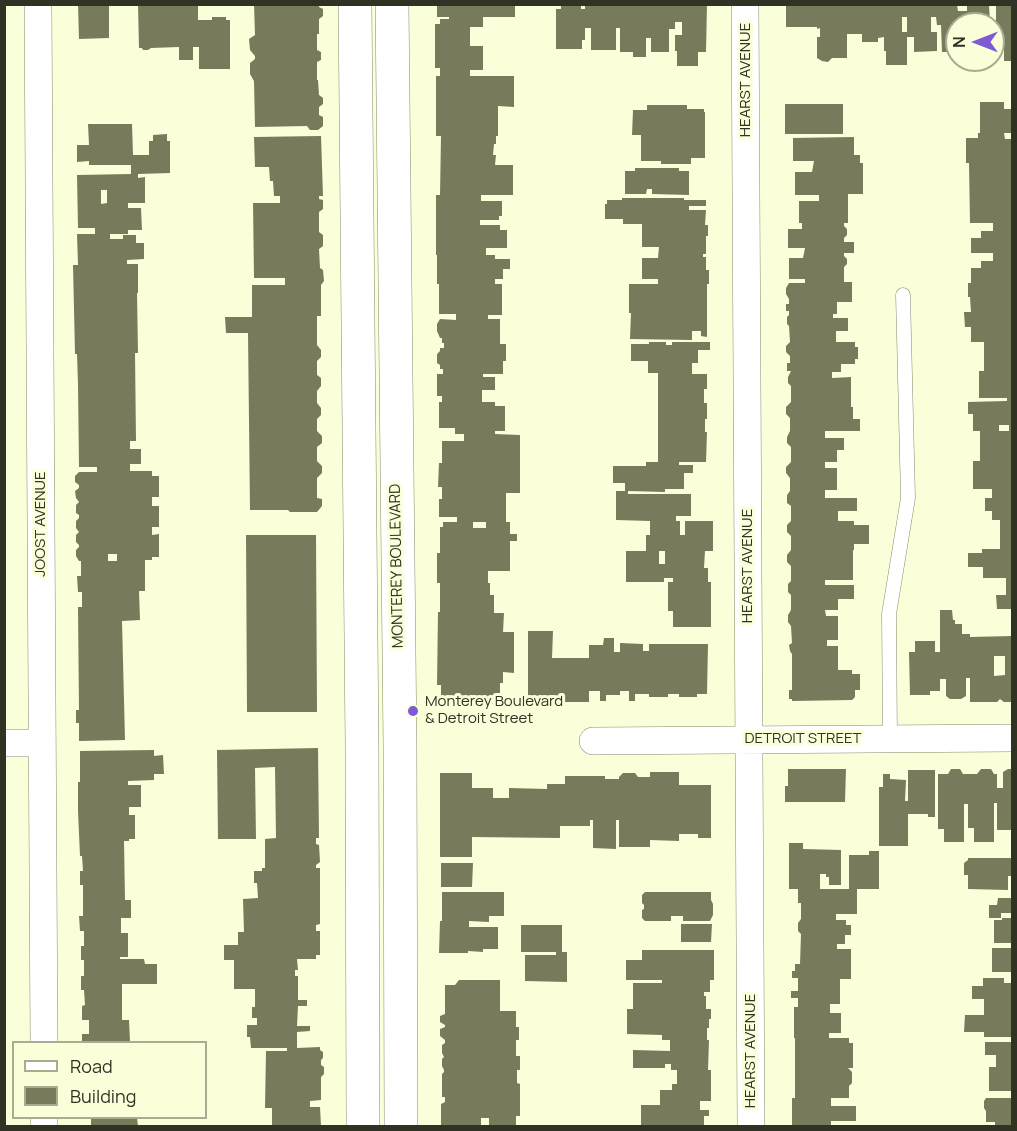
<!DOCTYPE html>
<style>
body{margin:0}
#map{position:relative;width:1017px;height:1131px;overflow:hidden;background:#fafed9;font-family:Manrope,sans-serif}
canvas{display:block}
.frame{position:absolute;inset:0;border:6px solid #303224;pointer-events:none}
.legend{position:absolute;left:12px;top:1041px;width:195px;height:78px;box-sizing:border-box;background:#fafed9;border:2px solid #a9ac91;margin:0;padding:8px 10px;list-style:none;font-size:18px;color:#303224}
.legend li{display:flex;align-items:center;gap:12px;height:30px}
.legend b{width:30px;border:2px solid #a9ac91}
.north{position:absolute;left:945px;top:12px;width:60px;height:60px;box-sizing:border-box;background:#fafed9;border:2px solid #a9ac91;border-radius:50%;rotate:270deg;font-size:16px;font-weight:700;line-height:24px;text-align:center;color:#303224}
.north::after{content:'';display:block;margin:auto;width:21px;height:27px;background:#7e5ad4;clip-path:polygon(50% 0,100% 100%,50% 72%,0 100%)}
</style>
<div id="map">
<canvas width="1017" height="1131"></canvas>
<div class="frame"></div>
<ul class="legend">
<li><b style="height:8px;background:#fff"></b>Road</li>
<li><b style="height:16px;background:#787b5b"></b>Building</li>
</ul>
<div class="north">N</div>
</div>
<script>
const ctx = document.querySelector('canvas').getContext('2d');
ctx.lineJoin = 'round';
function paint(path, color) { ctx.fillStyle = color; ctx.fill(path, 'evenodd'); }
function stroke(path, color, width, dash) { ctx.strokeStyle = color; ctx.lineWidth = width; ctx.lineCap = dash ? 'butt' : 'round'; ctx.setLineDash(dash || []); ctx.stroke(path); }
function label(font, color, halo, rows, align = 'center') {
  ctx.font = font + ' Manrope,sans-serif'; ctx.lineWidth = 6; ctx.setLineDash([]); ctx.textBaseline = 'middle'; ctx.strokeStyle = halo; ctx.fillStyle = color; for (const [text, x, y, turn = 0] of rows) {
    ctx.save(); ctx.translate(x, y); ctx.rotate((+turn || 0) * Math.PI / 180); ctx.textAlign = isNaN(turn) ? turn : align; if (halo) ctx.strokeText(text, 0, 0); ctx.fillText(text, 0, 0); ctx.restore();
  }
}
paint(new Path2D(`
 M78 4H109V38L79 39Z
 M138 4H198V20H212V17H226V20H230V69H199V47H193V60H179V47L151 48 148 50H143L142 48H139Z
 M254 4H319V7L323 9V16L319 19V34H317V50L321 52V60L317 62V80H318L319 95 323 98V104L319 107V115L323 117V126L318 130H310L307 126 255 127 254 81 250 74V63L255 59V56L250 50 249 39 255 35Z
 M561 4H581V9H585V4H675V6H679V4H707L706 52H698V66H677V51H675V35H682V22H675V29H669V52H651V38H646V57H633V52H620V28H616V50H591V28H585V40H582V49H556V9H561Z
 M967 4H989L990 24H957V52H942L941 25H937L936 17H931V32H937V51L914 52V37H907V65H886V51H884V37L878 38V42H862V34H847V58H832L828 62 822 61 817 58V37H820V28L817 29V27H786V5H957L958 11H967ZM902 17H907V32H902Z
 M996 4H1012V61H1004V48H996V50H993V32H996Z
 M437 5H515V17H483V27H470V46H483V70H470V76H514V107L498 106V136H496V144H494L493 155H496L495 165H513V195H481V201H502V216H499V220H480V225H500V230H507V248H486V255H495V259H510V269H503V279H495V284H502V315H488V319H500V344H506V361H503V374H483V377H495V390H482V402H495V406H505V431H495V434L520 435V493H506V522H510V534H517V541H510V571H488V583H490V595H494V613H504L503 632H514V673L503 672V683H500V704H487V701H441V685H437L438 612H440V583H437V553H440V527H443V522H457V517H439V499H442V487H438L439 463H442V441H464V434H455V428H439V402H442V396H437V374H443V369H440V365L437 363V354L440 351V348H444V343H442V338H440L437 331V324L440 319 456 320V314H439V284H437V255H436V195H440L441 136H436V76H440V68H435V24H440V19H449V17H437ZM473 522H486V528H473Z
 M980 102H1004V109H1012V133H1004L1005 139H1012V609H997L996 595H1006V578H983V567H968V553H982V549H1000V520H992V511H985V498H992V489H973V461H980V431H973V414H968V402L1007 401V398H979V371H984V342H971V327H965L964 312H971L970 297H968V283H971V268H981V261H993V253H971V238H981V231H993V223H970L969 163H966V138H978V133H980ZM999 425H1009V431H999Z
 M785 104H843V134H785Z
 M647 105H687V109H704V112H705V158H691V164H661V161H641V135H632L633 110H647Z
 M88 124H132L133 155H149V141H153V135L167 134V141H170V173L138 174V178L145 177V203H128V208H141L142 230H128V234H110V239H123V235H136V243H144V259L127 260V264H138V293H137L138 353H135L136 441H130V449H141V464H130V471H152V476H159V497H152V506H159V527H152V535L159 534V557H152V560H145V591H139L140 620 122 621 125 740 79 741V723H76V710H79L78 607H82V592H78L77 576H81V561H79L76 556V550L79 547V545L76 542V535L79 532 76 528V521L79 518V515L76 513V505L79 502 76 498 75 491 79 488V485L75 482V476L79 472H97V467H79L78 384 77 354H75L73 265H78L77 234H95V228H78L77 175 131 174V165H89V161L77 162V145H89ZM101 190H107V203L101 204ZM108 554H117V561H108Z
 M321 136 323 196H319V199L323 200V209L319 212V232L323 235V246L319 249 320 268 323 270 324 281 321 285V316H317V345L321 350V357L317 361V375L321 378V386L317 391V403L321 408V415L317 419V431L322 436V443L317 447V461L322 466V473L317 478V498L322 499V506L317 512H290L288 510H250L248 333H226L225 317H252V285H285V278H254L253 203H280V196H274L273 181H270L269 167H255L254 137Z
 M854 137V155H860V163H863V194H848V223H844V226L847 229V235L844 238V242H854V253H844V256L847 259V264L844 267V282H852V302H837V314H833V318H848V331H836V342H855V347H858V359H855V364H841V372H832V378L851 377V407H853V419H860V431H825V438H844V450H837V462H825V468H837V490H825V498H857V511H838V521H854V525H869V544H854V550H853V580H825V585H854V599H838V610H825L826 616H838V640H827V646H838V670H852V674H860V690H855V697L852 700 792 701V699H789V690H792V654L790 651 789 645 792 643 791 626 788 622V615L791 610V595L788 592V584L791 581V566L787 562V555L791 550V536L787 532V525L791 521V506L787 503V495L790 491V478L786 473V467L791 462V447L787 443V437L790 431V418L786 414V407L791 402V386L788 383V377L791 371H787V363H790V356L786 352V346L790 342 789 326 787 324V317L789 315V311H786V304H789V299L786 294V288L789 283H805V279H789V258H803L805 248H788V229H802V223H799V201H819V195H795V172H812L814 161H793V138Z
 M635 168H679V171H689V195L652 194V189H647L646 194H625V171H635Z
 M622 198H684V200H706V206H689V210H706L705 225H708V236H706V254H703V257H706V270H709V284H707V337L701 336V331H692V340L630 339 631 313H629V284H658V279H642V258H658L659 247H642V224H623V219H605V204H607V200H622Z
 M649 342H666V345H672V342H710V350H698V363H692V374H707V389H704V403H707V419H705V432H707L706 462H679V465H693V473H684V489H665V492L628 491V494H691V516H676V521H680V535H685V521H713V551H705L704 568H708V582H711V627H673V611H668V582H673V578H664V582H626V551H646V535H650V521L616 520V491H625V483H613V466H646V462H658V373H648V361H631V344H649ZM659 551H665V564H659Z
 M246 535H316L317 712H247Z
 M940 610H952L953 620H955V624H962V634H970V637L1012 636V702H1004L1000 699 997 702H970V678H966V696L961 699H950L946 696V679H940V691H930V695H910L909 652H915V641H935V652H940ZM994 656H1005V675L994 676Z
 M528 631H553L552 658H589V645H603L604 638H614V652H620V643L643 644V651H649V644H708L707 694H697V697H679V694H668V697H649V694H635V701H629V691H620V695H606V701H600V691H589V702H560V699H528Z
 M318 748 319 838H316V844L319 845 320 862 316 865V868H320V924L316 925V931H320V955H316V959H297L298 970H295V976H298V1000H307V1006H298L297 1026H310V1031L297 1032V1048L320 1047V1050L323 1052V1058L321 1060V1065L324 1067V1074L321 1077V1100L310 1101V1107H320L321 1126H272V1108H265L266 1051H287V1048H251L250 1037H247V1025H257V1018H252V1007H255V989H234V960H224V945H238V932H244L243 899 258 898 257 883H254V871H262V868H265V839L276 838 275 767 255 768 256 839H218L217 750Z
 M154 750V756L163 755 164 774H154V780L128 781V785H141V807H129V815H135V839H129V841H124L125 900H131V918H121V933H128V957H120V959H144L145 964H157V984H122V1020H129L130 1042H82V1034H89V1020H82V1006L85 1005 84 990H81V976H84V960H81V946H84V931H80L79 916H83V885H80V871H83L82 856H80L78 811V782H80V751Z
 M788 769H846L845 802H785V786H788Z
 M951 769H960L963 774H977L981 769H991L994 774H997V788H1003V772L1008 769H1012V830H997V803H994V842H974V828H968V804H964V842H944V829H938V774H948Z
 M908 770H935V817H928V814H908V846H879V787H883V774H890V779L906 780 905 801H908Z
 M650 772H679V785H711V838H698V834H679V841L650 840V847H619V820H616V849L593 848V820H590V826H560V838L472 837V857H440V773H472V788H493V798H509V788L547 789V784H565V776H605V779H619V777L623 773H635L638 777H650Z
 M789 843H803V849L841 850V885H829V877H826V874H820V889H849V855H869V851H879V889H857V914H836V920H846V925H851V935H845V944H837V949H851V979H840V1004H830V1013H841V1033H829V1038H849V1043H853V1068H848L852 1072V1083L849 1086V1098H831V1106H856V1121H831V1126H792V1098H795V1038H794V1007H798V998H791V991H798V978H792V971H795V964H800L801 934 798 931V923L801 919V903H798V889H789Z
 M968 858H1012V876H1008V890L968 889V875H964V863L968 860Z
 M441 863H473L472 887H441Z
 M442 892H504V916H489V922L469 921V927H498V949H483V952L468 951V953H439L440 921H442Z
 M645 892H711V900L713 904V915L710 921H683V916H671V921H645L642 918V910L644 909V905L642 903V895Z
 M998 898H1012V913H1001V918H989V905H997Z
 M1002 918H1012V943H994V920H1002Z
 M681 924H712L711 942H681Z
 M521 925H562V952H567V982L525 981V955H556V952H521Z
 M992 948H1012V972H992Z
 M642 950H714V980H710V992H704V996H706V1009H711V1019H709V1028H707V1040H709L708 1070H711V1101H700V1110H709V1116H704V1126H660V1125H641V1105H660V1090H672V1084H677V1070H671V1064H665V1068H633V1050L670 1051V1040H662V1035L627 1034V1009H633V983H662V980H626V960H642Z
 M983 978H1004V983H1012V1037H984V1032H964L965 1015H984V999H972V986H983Z
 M459 980H500V1011H516V1027H519V1040H516V1056H520V1070H517V1083L520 1084V1116H516V1126H489V1118H481V1126H441V1104L445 1102V1097H442V1074L444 1072V1070L442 1066V1059L444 1057 442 1053V1045L445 1043V1040L440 1036V1029L445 1027V1025L440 1022V1016L445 1014V985H455Z
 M985 1042H1012V1091H989V1067H996V1055H985Z
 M986 1098H1012V1126H995V1122H986V1111L984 1108V1101Z
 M91 1118H137L138 1126H91Z`), '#787b5b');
const lane = new Path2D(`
 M890 739 889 614 908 498 903 295`);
const street = new Path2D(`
 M38 4 44 1042
 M745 4 751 1126
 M593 741 1012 738
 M4 743H42
 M44 1118V1126`);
const secondary = new Path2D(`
 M355 4 362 745 363 1126
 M392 4 400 745 401 1126`);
stroke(lane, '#878a69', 15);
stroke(street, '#878a69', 28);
stroke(secondary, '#878a69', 34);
stroke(lane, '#fff', 14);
stroke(street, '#fff', 27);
stroke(secondary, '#fff', 33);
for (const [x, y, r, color] of [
 [413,711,6,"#7e5ad4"]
]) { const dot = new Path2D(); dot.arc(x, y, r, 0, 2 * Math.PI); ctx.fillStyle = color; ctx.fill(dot); stroke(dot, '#fafed9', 2); }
label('15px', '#303224', '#fafed9', [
 ["HEARST AVENUE",746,80,-90],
 ["JOOST AVENUE",41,524,-90],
 ["MONTEREY BOULEVARD",397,566,-91],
 ["HEARST AVENUE",748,566,-90],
 ["DETROIT STREET",803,739],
 ["HEARST AVENUE",751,1051,-90]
]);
label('15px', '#303224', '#fafed9', [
 ["Monterey Boulevard",425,702],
 ["& Detroit Street",425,719]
], 'left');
</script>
